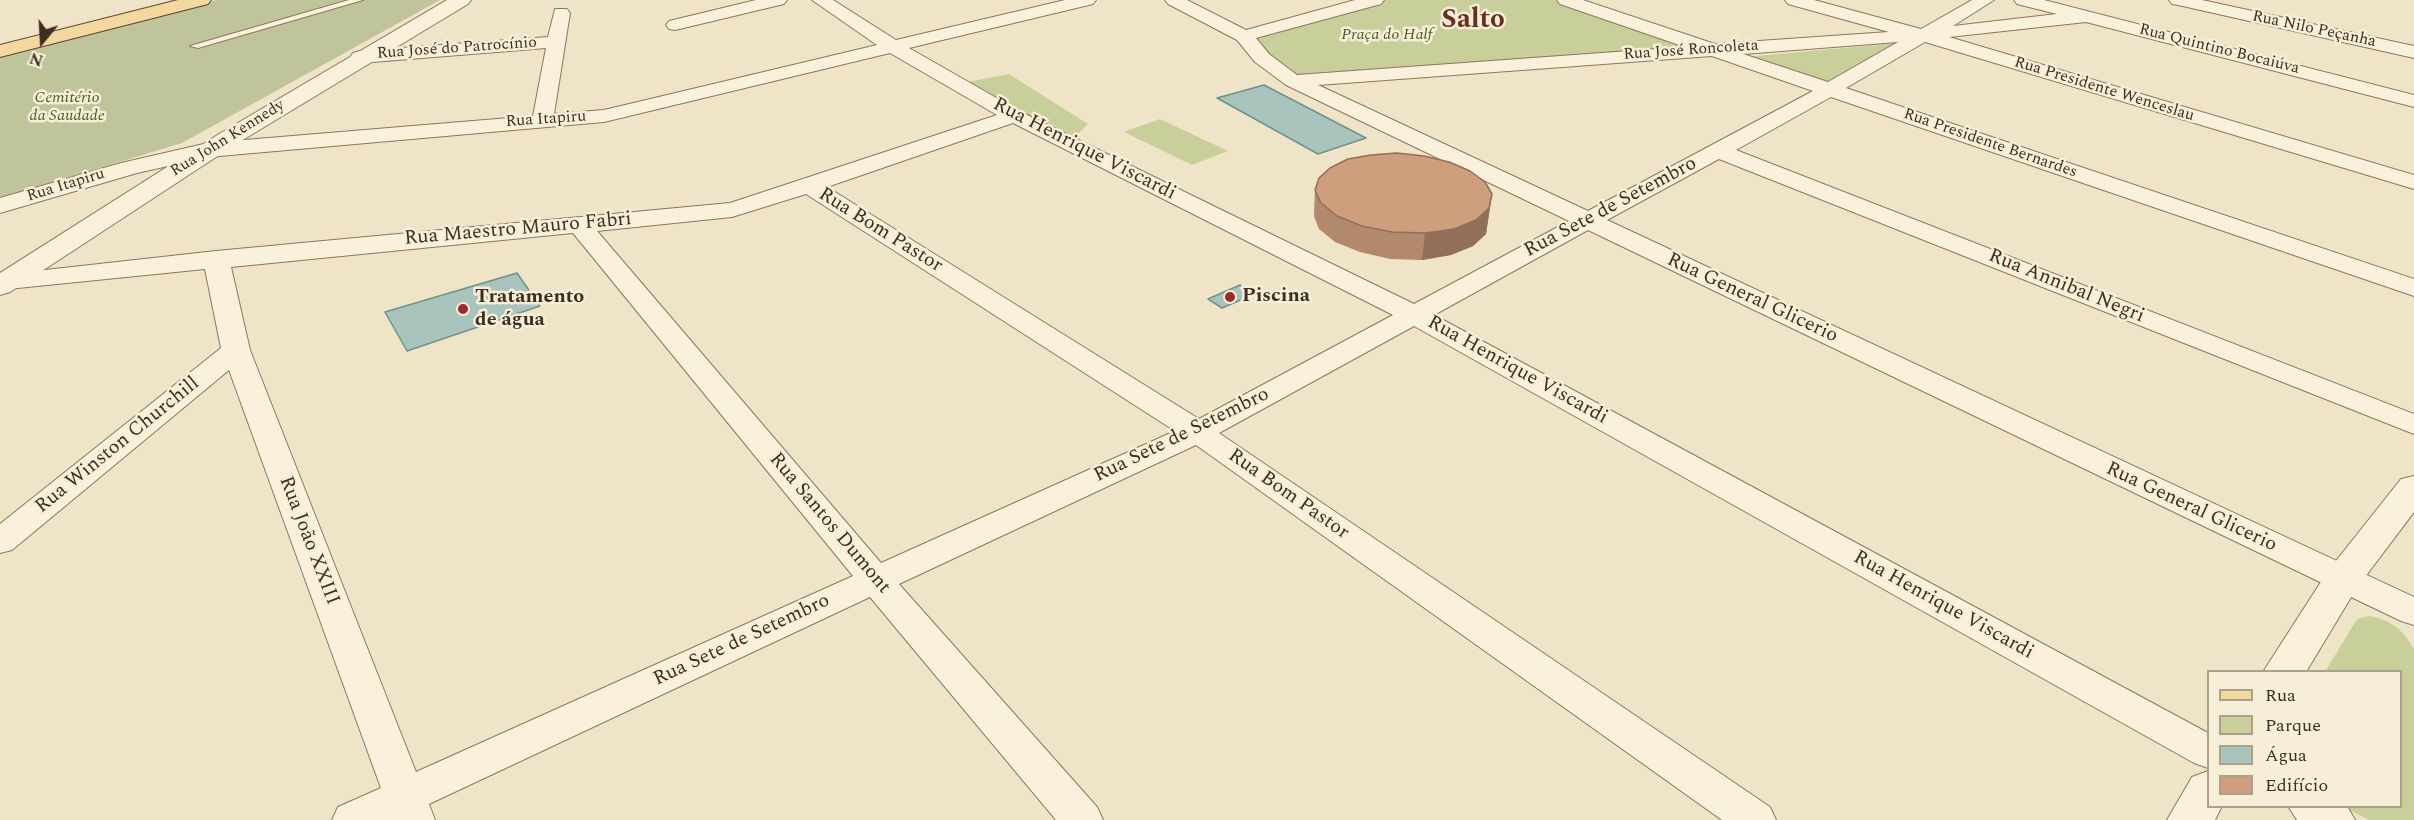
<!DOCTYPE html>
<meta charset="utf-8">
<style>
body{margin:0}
#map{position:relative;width:2414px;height:820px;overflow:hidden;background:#f0e4c8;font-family:Spectral,serif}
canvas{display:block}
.legend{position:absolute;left:2207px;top:670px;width:195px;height:138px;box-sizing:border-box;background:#f7eed8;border:2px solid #ada18e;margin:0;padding:8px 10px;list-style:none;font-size:18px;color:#3d2e20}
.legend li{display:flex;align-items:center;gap:12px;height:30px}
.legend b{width:30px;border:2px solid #ada18e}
.north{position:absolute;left:12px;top:12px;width:60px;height:60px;-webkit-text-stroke:4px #f7eed8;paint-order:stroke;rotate:198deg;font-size:16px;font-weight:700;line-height:24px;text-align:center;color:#3d2e20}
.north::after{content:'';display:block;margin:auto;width:21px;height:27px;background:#3d2e20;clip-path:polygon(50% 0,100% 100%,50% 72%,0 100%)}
</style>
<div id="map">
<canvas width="2414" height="820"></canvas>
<ul class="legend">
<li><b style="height:8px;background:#f3d9a0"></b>Rua</li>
<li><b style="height:16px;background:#c9cf9b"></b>Parque</li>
<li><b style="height:16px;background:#a9c4bc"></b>Água</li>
<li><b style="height:16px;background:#cf9f7d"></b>Edifício</li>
</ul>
<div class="north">N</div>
</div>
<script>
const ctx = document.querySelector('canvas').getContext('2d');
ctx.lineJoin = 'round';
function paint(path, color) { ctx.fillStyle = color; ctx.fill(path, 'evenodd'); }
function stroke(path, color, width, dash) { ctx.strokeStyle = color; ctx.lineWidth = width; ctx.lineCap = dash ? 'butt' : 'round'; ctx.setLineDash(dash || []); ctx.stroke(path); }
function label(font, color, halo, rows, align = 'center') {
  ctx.font = font + ' Spectral,serif'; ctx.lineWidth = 5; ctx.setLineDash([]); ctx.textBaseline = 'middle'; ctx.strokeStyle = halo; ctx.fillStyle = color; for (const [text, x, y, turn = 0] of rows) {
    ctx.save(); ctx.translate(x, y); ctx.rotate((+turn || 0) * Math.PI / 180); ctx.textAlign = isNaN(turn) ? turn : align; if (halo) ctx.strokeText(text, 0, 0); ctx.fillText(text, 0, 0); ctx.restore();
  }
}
paint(new Path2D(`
 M1378 0H1562L1707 49 1292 79 1247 36Z
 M1899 43 1827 86 1745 57Z
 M1009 74 1088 124 1073 139 1012 110 968 82Z
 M1160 119 1228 151 1192 165 1124 132Z
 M2369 616C2392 620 2403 630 2414 649V820H2369L2344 807 2400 806V672H2325L2357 619Z`), '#c9cf9b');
paint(new Path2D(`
 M217 0H440L182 143 0 198V55Z`), '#bfc49a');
const water = new Path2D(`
 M1264 85 1366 138 1318 154 1217 98Z
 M517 273 540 306 407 351 385 312Z
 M1240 285 1252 295 1222 308 1208 299Z`);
paint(water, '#a9c4bc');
stroke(water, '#6f938a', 1.5);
const service = new Path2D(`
 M349 0H363L198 48 190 46Z`);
const minor = new Path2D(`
 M756 0H787L784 4 675 30 669 29 666 25 669 21Z
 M812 0H833L896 40 1065 0H1096L1093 4 909 48 1021 112 1414 304 1569 221 1286 85 1255 62 1237 40 1168 4 1165 0H1187L1246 30 1355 0H1384L1381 4 1256 38 1269 54 1297 75 1685 47 1560 4 1557 0H1583L1715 44 1889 32 1788 4 1785 0H1814L1921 29 1972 0H1994L1953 26 2057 14 2017 4 2014 0H2044L2414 95V107L2086 22 1949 37 2414 175V189L1925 42 1846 88 2414 279V296L1831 97 1736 150 2414 414V434L1719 159 1607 220 2414 597V625L2401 621 1588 230 1434 315 2208 733V768L2194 763 1414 326 1219 433 1770 807 1776 820H1722L1196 445 899 584 1097 807 1103 820H1056L870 597 429 804 435 820H332L338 807 381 788 229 370 12 550 0 553V524L221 348 205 269 8 289 0 287V275L216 251 730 203 997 115 890 53 604 122 208 157 137 173 0 213V198L121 163 208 143 533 116 546 48 360 63 353 61 350 57 353 53 360 51 548 37 555 9H567L570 13 554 114 604 110 877 45ZM1898 42 1828 82 1743 54ZM1712 56 1813 91 1588 211 1318 85ZM1013 123 1393 315 1199 419 827 187ZM806 194 1175 431 881 563 597 231 732 217ZM573 233 853 576 416 772 250 350 231 267Z
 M2169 0H2202L2414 46V58L2178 5 2172 4Z
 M2288 806H2347L2355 820H2297Z`);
const tertiary = new Path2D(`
 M447 0H471L468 4 236 144 10 292 0 295V273L219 134Z
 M2414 476V512L2356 589 2306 672H2263L2328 571 2401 479Z
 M2208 771V806H2222L2215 820H2167L2192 777Z`);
const primary = new Path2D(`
 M178 0H211L208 4 0 57V45Z`);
stroke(service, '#8d765c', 2);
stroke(minor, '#8d765c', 2);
stroke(tertiary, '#8d765c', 2);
stroke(primary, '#5b4430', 2);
paint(service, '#faf1dc');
paint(minor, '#faf1dc');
paint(tertiary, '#faf1dc');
paint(primary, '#f3d9a0');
paint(new Path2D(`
 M1315 190 1492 194 1486 234 1473 246 1451 255 1422 260 1390 259 1360 252 1335 242 1319 229 1314 216Z`), '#b2896c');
paint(new Path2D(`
 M1492 194 1486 234 1473 246 1451 255 1422 260 1425 233Z`), '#916f58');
const building = new Path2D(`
 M1397 153 1424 156 1449 162 1470 171 1485 182 1492 194 1489 208 1476 220 1454 229 1425 233 1392 232 1362 226 1337 216 1321 203 1315 190 1319 178 1330 168 1348 159 1371 155Z`);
paint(building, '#cf9f7d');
stroke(building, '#916f58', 1.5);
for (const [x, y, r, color] of [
 [1230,297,6,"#9e2a2b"],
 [463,309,6,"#9e2a2b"]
]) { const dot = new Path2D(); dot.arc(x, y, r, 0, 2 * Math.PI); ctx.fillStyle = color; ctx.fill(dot); stroke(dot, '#f7eed8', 2); }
label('16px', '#3d2e20', '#f7eed8', [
 ["Rua Nilo Peçanha",2314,30,12],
 ["Rua José do Patrocínio",457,49,-4],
 ["Rua Quintino Bocaiúva",2219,50,14],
 ["Rua José Roncoleta",1691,51,-4],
 ["Rua Presidente Wenceslau",2104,90,17],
 ["Rua Itapiru",546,120,-4],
 ["Rua John Kennedy",228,139,-32],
 ["Rua Presidente Bernardes",1990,144,19],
 ["Rua Itapiru",66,186,-17]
]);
label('italic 16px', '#4d5a26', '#f7eed8', [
 ["Praça do Half",1387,36],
 ["Cemitério",67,99],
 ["da Saudade",67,117]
]);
label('20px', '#3d2e20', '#f7eed8', [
 ["Rua Henrique Viscardi",1084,150,27],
 ["Rua Sete de Setembro",1611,208,-28],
 ["Rua Maestro Mauro Fabri",518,230,-5],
 ["Rua Bom Pastor",880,231,32],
 ["Rua Annibal Negri",2066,287,22],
 ["Rua General Glicerio",1752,299,25],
 ["Rua Henrique Viscardi",1517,371,29],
 ["Rua Sete de Setembro",1182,436,-26],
 ["Rua Winston Churchill",118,446,-39],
 ["Rua Bom Pastor",1288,495,35],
 ["Rua General Glicerio",2191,508,25],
 ["Rua Santos Dumont",829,524,50],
 ["Rua João XXIII",308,541,69],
 ["Rua Henrique Viscardi",1943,606,29],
 ["Rua Sete de Setembro",742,641,-25]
]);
label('bold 20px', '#3d2e20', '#f7eed8', [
 ["Piscina",1242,297],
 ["Tratamento",475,298],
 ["de água",475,321]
], 'left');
label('bold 27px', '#6b2e1e', '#f7eed8', [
 ["Salto",1473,22]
]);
</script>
